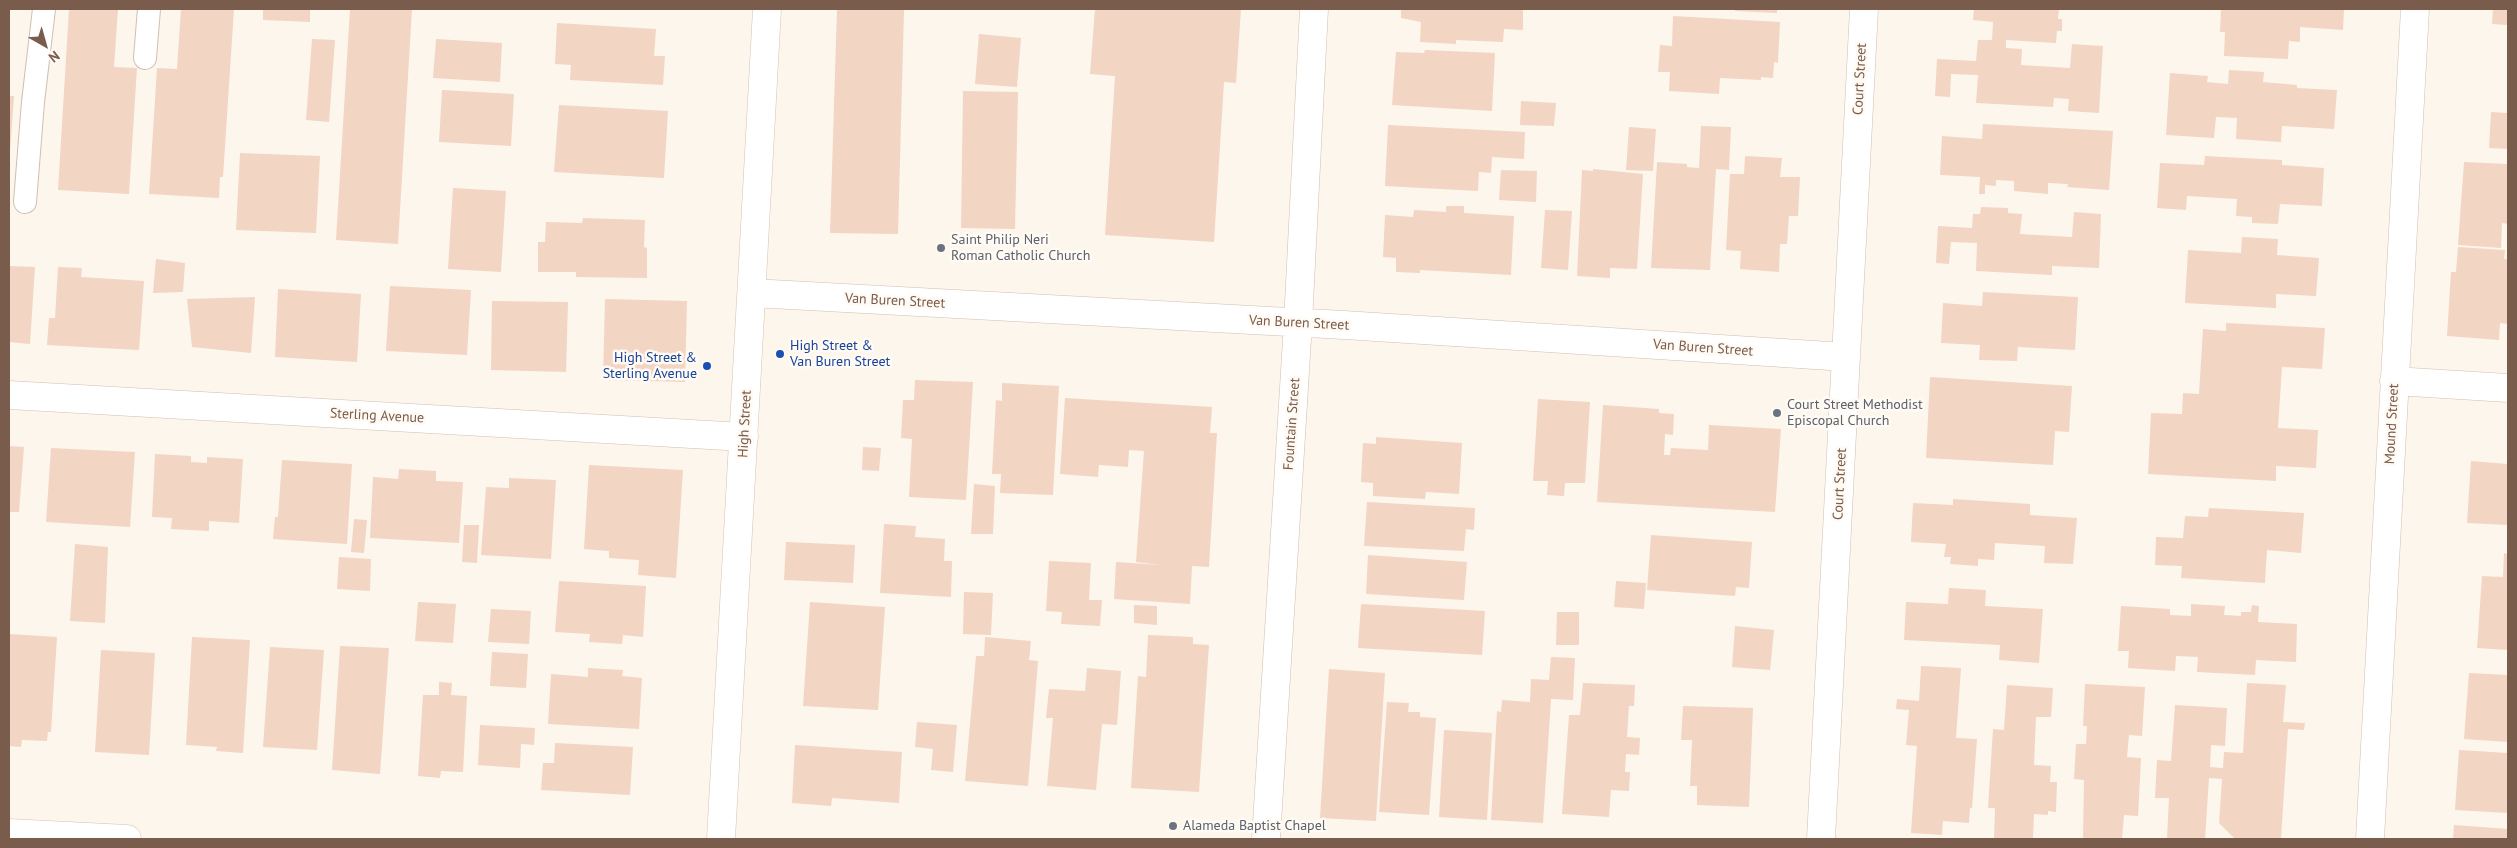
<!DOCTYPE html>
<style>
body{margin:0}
#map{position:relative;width:2517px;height:848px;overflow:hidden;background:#fdf6ec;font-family:"PT Sans",sans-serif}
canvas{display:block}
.frame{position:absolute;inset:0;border:10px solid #7a5c4d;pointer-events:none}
.north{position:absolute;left:20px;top:20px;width:50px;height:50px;-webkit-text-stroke:4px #fffaf3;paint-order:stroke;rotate:142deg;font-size:14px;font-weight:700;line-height:20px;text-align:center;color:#7a5c4d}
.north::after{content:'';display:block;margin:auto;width:18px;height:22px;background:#7a5c4d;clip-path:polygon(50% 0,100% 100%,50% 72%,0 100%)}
</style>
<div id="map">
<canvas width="2517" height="848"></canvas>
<div class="frame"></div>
<div class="north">N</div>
</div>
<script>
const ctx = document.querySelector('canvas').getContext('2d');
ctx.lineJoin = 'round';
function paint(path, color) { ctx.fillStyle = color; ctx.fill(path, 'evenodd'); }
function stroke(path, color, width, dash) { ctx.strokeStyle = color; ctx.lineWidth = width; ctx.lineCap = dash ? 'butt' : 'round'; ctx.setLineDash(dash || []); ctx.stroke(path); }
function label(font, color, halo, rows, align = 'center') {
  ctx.font = font + ' "PT Sans",sans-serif'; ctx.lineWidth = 5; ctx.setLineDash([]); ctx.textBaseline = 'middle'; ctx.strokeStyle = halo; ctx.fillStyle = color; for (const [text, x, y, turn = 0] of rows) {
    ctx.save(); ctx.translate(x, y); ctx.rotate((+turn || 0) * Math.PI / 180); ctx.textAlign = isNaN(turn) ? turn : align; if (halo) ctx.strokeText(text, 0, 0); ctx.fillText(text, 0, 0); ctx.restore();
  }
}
paint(new Path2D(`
 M69 9H118L114 67 137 68 129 194 58 190Z
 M181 9H234L223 177H220L219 198 149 194 157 68 177 69Z
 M263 9H310V22L263 20Z
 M350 9H412L398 244 336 240Z
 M837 9 904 10 898 234 830 233Z
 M1095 9H1241L1236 83 1224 82 1214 242 1105 235 1115 76 1090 74Z
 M1401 9H1523V30L1504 29 1503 42 1456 40V44L1420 42 1421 22 1401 18Z
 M1735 9H1777V13L1735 11Z
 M1974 9H2059L2058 19H2062V31H2057L2056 43 2006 40V48L2022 49 2021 65 2070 68 2072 44 2103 46 2099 113 2068 111 2069 99 2054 98 2053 107 1976 103 1978 75 1951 74 1950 97 1935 96 1937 59 1976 61 1978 40H1992L1993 22 1973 20Z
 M2221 9H2344L2343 30 2300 27V42L2289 41 2288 59 2224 56 2225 32H2220Z
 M2493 9H2508V25L2492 24Z
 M1673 16 1780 22 1778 63 1774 62 1773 78 1761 77V80L1720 78 1719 94 1669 91 1670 72H1658L1660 45 1672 46Z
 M557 23 656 29 654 56H665L663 85 570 80 571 65 555 64Z
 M979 34 1021 38 1017 87 975 84Z
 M312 39 335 40 329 122 306 120Z
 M436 39 502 43 500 82 433 78Z
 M1425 50 1495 53 1492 111 1392 105 1396 52 1424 53Z
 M2229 70 2264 72 2263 82 2297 85V88L2337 90 2334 129 2282 126 2281 142 2236 139 2237 118 2216 117 2214 138 2166 135 2170 73 2208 76 2207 82 2228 84Z
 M442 90 514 94 511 146 439 142Z
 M963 91 1018 92 1015 229 961 228Z
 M9 96H14L10 152H9Z
 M1521 101 1556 103 1554 126 1520 125Z
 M559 105 668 111 664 178 554 172Z
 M2491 112 2508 113V149L2489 148Z
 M1983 124 2113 131 2109 190 2067 187 2068 184 2048 183V194L2014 191V181L1996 180V186L1985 185V194H1979L1980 177 1940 175 1942 136 1982 139Z
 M1388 125 1525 132 1524 159 1492 157 1491 173 1479 172 1478 191 1385 186Z
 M1701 126 1731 127 1729 170 1716 169 1710 270 1651 268 1657 162 1687 164V167L1699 168Z
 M1629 127 1656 129 1653 171 1626 170Z
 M240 153 320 156 316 233 236 230Z
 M1745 156 1782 158 1780 177H1800L1798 216H1789L1787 244H1780L1779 272 1740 269 1741 251 1726 250 1730 174H1744Z
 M2205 156 2282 160V165L2324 168 2322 206 2280 204 2278 224 2252 223V217L2236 216 2237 199 2187 196 2186 210 2157 208 2160 163 2204 165Z
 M2464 162 2508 164V224L2502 223 2501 248 2458 245Z
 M1593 169 1643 174 1637 269 1610 268V278L1577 276 1582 170 1593 171Z
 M1501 170 1537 171 1536 202 1499 200Z
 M453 188 506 191 501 272 448 269Z
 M1446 206H1464V213L1514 216 1511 275 1420 270V273L1396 272V258L1383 257 1385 215 1413 217 1414 210 1446 212Z
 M1981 207 2008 208V213L2022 214 2020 234 2072 237 2074 212 2101 214 2099 268 2052 266V275L1976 271 1977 243 1951 242 1949 264 1936 263 1938 226 1972 228 1973 214H1980Z
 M1545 210 1572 211 1568 270 1541 268Z
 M583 218 645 220 644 247 647 248V278L576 277V272H538V242H545L546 222 582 223Z
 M2242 237 2278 239 2277 255 2319 258 2316 296 2276 294V308L2185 303 2188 250 2241 253Z
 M2458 247 2505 250 2504 259H2508V324L2500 323 2499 340 2447 336 2451 272H2456Z
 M156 259 185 263 183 292 153 293Z
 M9 266 35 267 30 344 9 342Z
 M58 267 82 268 81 277 144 281 139 350 47 345 49 318H55Z
 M390 286 471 290 467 355 386 351Z
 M278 289 361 294 357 362 275 357Z
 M1983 292 2078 297 2075 350 2018 347 2017 361 1979 360 1980 345 1941 343 1943 303 1982 306Z
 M255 297 251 353 192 347 187 299Z
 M605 299 687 301 685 382 603 380Z
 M492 301 568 302 566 372 491 370Z
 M2226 323 2325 328 2322 369 2282 367 2278 428 2318 430 2316 468 2276 466V481L2148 474 2151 413 2182 414 2183 393 2199 394 2203 329 2226 331Z
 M1930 377 2072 386 2069 432 2055 431 2053 465 1926 458Z
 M915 380 973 382 966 500 909 497 912 439 901 438 903 400H914Z
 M1002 383 1059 386 1053 495 1000 493 1001 474H992L996 400 1002 401Z
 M1065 398 1212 407 1210 433H1217L1209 567 1192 566 1190 604 1114 599 1116 562 1161 565 1136 562 1144 451 1129 450 1128 467 1099 465 1098 477 1060 474Z
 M1538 399 1590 402 1585 483H1565L1564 496 1547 495 1548 481H1533Z
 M1603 405 1659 409V413L1674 414 1673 435 1665 434 1664 455H1670L1671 448 1708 450 1709 425 1781 429 1775 512 1597 502Z
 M1376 437 1462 443 1459 494 1426 492 1425 499 1373 496V483L1361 482 1363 443 1376 444Z
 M9 446 24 447 19 512H9Z
 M863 447 881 448 879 471 862 470Z
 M51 448 135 452 130 527 46 522Z
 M155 454 191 456V462L207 463V457L243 459 239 523 209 521V531L171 529 172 518 152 517Z
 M282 460 352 464 347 544 273 539 275 517H278Z
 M2471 461 2508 464V525L2467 523Z
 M589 465 683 470 676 578 638 575 639 560 609 558V551L584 549Z
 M399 469 436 471V481L463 482 459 543 370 538 373 477 398 479Z
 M509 478 556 480 551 559 481 555 486 487 509 488Z
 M974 484 995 486 993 534H971Z
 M1953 499 2030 504V515L2077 518 2073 564 2044 563 2045 546 1995 543 1994 560 1978 559V566L1950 564 1951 557H1944L1946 544 1911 542 1913 503 1953 505Z
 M1367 502 1475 508 1474 530 1466 529 1464 551 1364 546Z
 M2209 508 2304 513 2301 553 2267 550 2265 583 2181 578 2182 566 2155 565 2156 537 2183 538 2185 516 2208 517Z
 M354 519 367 520 364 553 351 552Z
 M884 524 916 526 915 537 945 539 944 561H952L951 597 880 593Z
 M464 525H479L477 563 462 562Z
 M1651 535 1752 542 1749 588 1736 587 1735 596 1647 590Z
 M786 542 855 545 853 583 784 580Z
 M75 544 108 547 105 623 70 621Z
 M2504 553 2508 554V650L2477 648 2482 576 2503 577Z
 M1368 555 1467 562 1464 600 1366 594Z
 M339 557 371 559 370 591 337 589Z
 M1049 561 1091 563 1089 600H1102L1100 626 1061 624 1062 612 1046 611Z
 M559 581 646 586 643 637 623 635 622 644 589 642 590 634 555 632Z
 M1616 581 1646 583 1644 609 1614 607Z
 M1949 588 1986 590 1985 606 2043 609 2039 663 1999 660 2000 645 1904 640 1906 602 1948 604Z
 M964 592 993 593 991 635 963 634Z
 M418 602 456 604 453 643 415 641Z
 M810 602 885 607 878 710 803 706Z
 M1361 604 1485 611 1482 655 1358 648Z
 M2191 604 2225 606 2224 615 2241 616V612H2251L2252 605 2259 606 2258 622 2297 624 2296 662 2256 660 2255 675 2197 672 2198 657 2176 656 2175 671 2128 668 2129 651H2118L2121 606 2170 609V615L2191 616Z
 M1134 605 1157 606V625L1134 623Z
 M491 609 531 611 529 644 488 642Z
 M1557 612H1579V645H1556Z
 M1735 626 1774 630 1770 670 1732 667Z
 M9 634 57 637 51 732H48L47 741 22 740 21 747 9 746Z
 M1148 635 1193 637V644L1209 645 1199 792 1131 788 1138 676 1146 677Z
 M192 637 250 640 243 753 216 751 217 747 186 745Z
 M985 637 1031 641 1029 660 1038 661 1028 786 965 781 976 656H984Z
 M340 646 389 648 380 774 332 770Z
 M270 647 324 650 317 750 263 747Z
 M101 650 155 653 149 755 95 752Z
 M492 652 528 654 526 688 490 686Z
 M1551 657 1575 658 1573 700 1551 699 1543 823 1491 820 1497 711 1501 712 1502 700 1530 702 1531 679 1549 680Z
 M1921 666 1961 668 1956 738 1977 739 1972 808H1970L1969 823 1943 821 1942 835 1911 833 1917 746 1906 745 1909 710 1896 709 1897 699 1919 701Z
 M588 668 623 670 622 676 642 678 639 729 548 724 551 674 588 677Z
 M1087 668 1121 671 1117 725 1102 724 1096 790 1047 786 1053 718H1046L1049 689 1085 691Z
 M1329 669 1385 673 1376 821 1320 818Z
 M2469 673 2508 675V742L2464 739Z
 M439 682 452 683 451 695 467 696 463 772 441 771 440 778 418 776 423 695H439Z
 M1583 683 1635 685 1634 706H1629L1627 737 1640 738 1639 755 1626 754 1625 772H1630L1629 791 1611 790 1609 817 1562 814 1569 715H1580Z
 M2247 683 2286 685 2283 722 2305 723 2304 730 2288 729 2281 839H2235L2219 823 2222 779 2209 778 2205 839H2167L2169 798H2155L2157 760 2171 761 2175 705 2227 708 2225 746 2211 745 2210 767 2223 768 2224 752 2243 753Z
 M2085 684 2145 687 2142 736 2129 735 2127 757 2141 758 2138 816 2124 815 2122 839H2083L2084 780 2074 779 2076 744H2086L2087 726H2083Z
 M2007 685 2053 688 2051 717H2036L2034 765 2051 766 2050 782H2057L2056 812 2048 811V815L2034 814 2033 839H1994L1995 808H1988L1993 729 2004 730Z
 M1387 702 1409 703 1408 712H1420V717L1436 718 1429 815 1379 812Z
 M1683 706 1753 708 1749 807 1697 805V786H1690L1692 740H1681Z
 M917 722 957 725 953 772 931 770 933 749 915 747Z
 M480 725 535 728 534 745 521 744 520 768 478 765Z
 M1444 730 1492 733 1487 820 1439 817Z
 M555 743 633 747 630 795 541 790 543 763H554Z
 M795 745 902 752 899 803 832 798 831 806 792 803Z
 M2459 750 2508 753V813L2455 810Z
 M2454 825 2508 829V839H2453Z`), '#f3d5c3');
const lane = new Path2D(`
 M145 58 149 9
 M25 202 33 102 44 9`);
const street = new Path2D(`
 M752 293 1344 325 1846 357
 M2394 381 2508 388
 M9 395 744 437
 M1266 839 1298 323 1314 9
 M1821 839 1864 9
 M2370 839 2415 9`);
const secondary = new Path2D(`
 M9 833 127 839
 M721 839 767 9`);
stroke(lane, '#d1beb0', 24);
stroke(street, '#d1beb0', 29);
stroke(secondary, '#d6c0b0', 29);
stroke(lane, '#fff', 22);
stroke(street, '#fff', 28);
stroke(secondary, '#fff', 28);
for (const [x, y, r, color] of [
 [941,248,5,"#6b7280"],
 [780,354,5,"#1a4fb4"],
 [707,366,5,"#1a4fb4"],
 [1777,413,5,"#6b7280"],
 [1173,826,5,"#6b7280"]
]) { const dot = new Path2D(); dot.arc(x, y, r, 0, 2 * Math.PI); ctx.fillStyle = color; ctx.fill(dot); stroke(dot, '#fffaf3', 2); }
label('14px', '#7a5c4d', '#fffaf3', [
 ["Court Street",1860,79,-87],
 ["Van Buren Street",895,301,3],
 ["Van Buren Street",1299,323,3],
 ["Van Buren Street",1703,348,4],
 ["Sterling Avenue",377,416,3],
 ["High Street",745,424,-87],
 ["Fountain Street",1292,424,-86],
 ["Mound Street",2392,424,-87],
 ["Court Street",1840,484,-87]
]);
label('14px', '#5b616d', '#fffaf3', [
 ["Saint Philip Neri",951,240],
 ["Roman Catholic Church",951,256],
 ["Court Street Methodist",1787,405],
 ["Episcopal Church",1787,421],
 ["Alameda Baptist Chapel",1183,826]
], 'left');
label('14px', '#164399', '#fffaf3', [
 ["High Street &",790,346],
 ["Van Buren Street",790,362],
 ["High Street &",697,358,"right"],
 ["Sterling Avenue",697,374,"right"]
], 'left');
</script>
